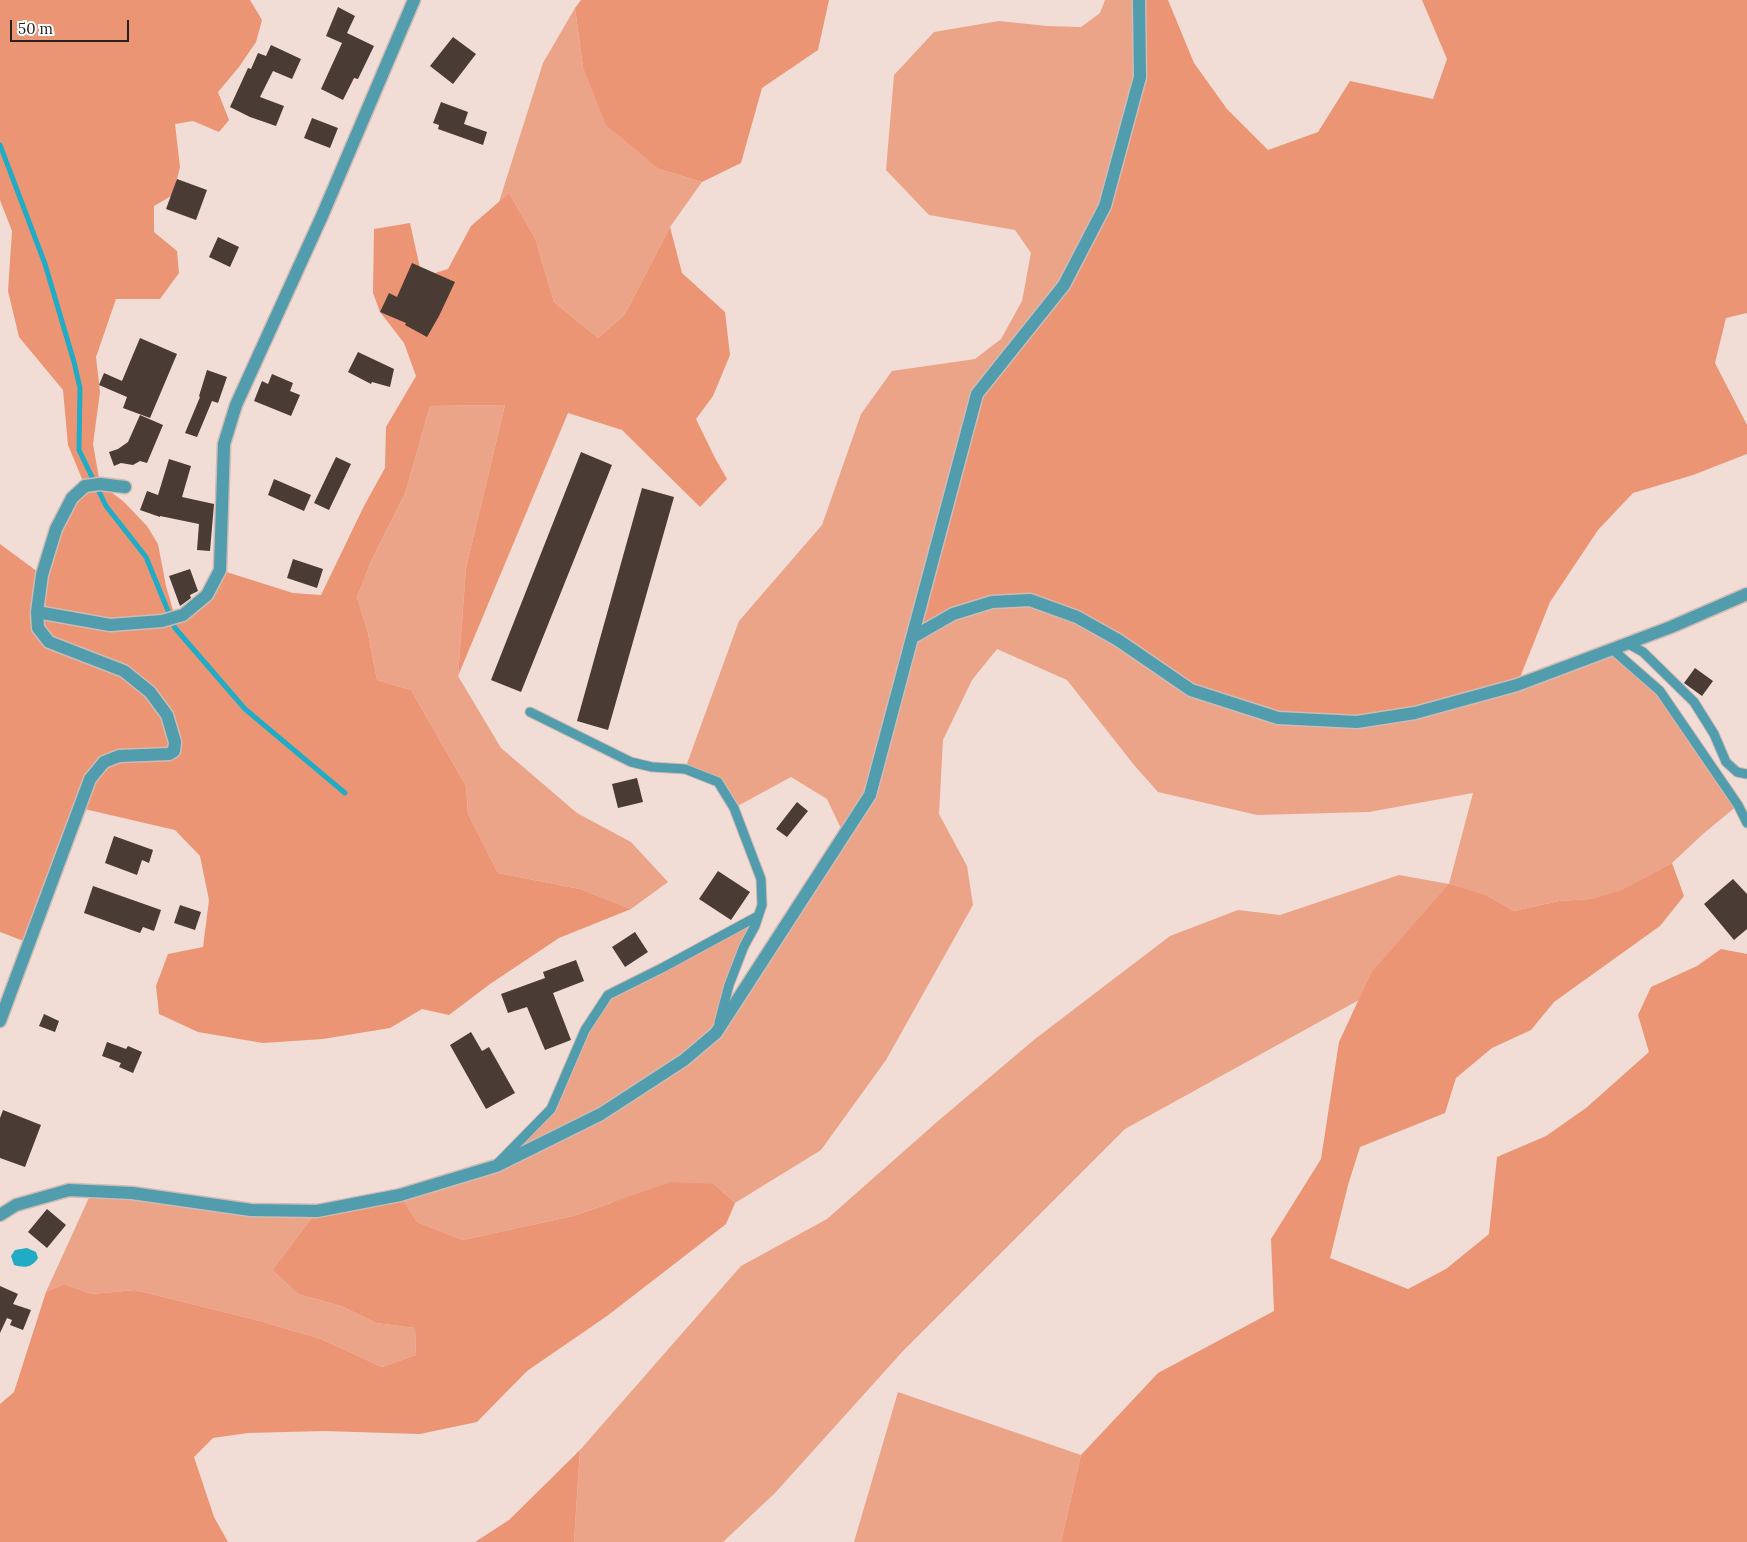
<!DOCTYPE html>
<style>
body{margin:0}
#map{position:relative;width:1747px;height:1542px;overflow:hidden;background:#f1ddd5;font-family:Lora,serif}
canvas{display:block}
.scale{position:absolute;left:10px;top:20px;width:119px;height:22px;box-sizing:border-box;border:2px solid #28211e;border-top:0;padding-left:6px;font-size:15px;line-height:18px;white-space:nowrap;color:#28211e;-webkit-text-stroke:4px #fff;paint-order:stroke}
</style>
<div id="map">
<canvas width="1747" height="1542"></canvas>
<div class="scale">50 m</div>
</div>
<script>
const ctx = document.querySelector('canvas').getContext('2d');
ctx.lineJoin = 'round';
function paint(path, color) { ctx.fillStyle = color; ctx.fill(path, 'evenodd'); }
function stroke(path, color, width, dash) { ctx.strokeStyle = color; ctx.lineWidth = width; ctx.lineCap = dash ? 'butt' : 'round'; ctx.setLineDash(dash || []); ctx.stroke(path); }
paint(new Path2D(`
 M1105 0H1139L1140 77 1105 206 953 613 1030 600 1415 713 1612 649 1660 691 1738 805 1703 834 1672 863 1623 890 1590 899 1559 901 1514 911 1488 896 1371 973 1359 1000 1125 1129 903 1351 775 1493 723 1542H574L580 1450 741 1266 827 1219 938 1121 1035 1039 1170 936 1238 910 1280 915 1399 875 1449 884 1473 793 1369 812 1257 815 1158 792 1134 765 1067 680 997 649 972 680 943 740 939 814 967 866 973 905 886 1060 821 1150 735 1203 714 1184 610 1203 573 1216 463 1240 417 1222 400 1195 496 1165 551 1109 585 1030 608 995 758 916 717 1031 844 835 827 799 791 777 734 808 717 782 685 769 739 621 822 525 861 414 892 371 975 359 1001 339 1022 301 1031 253 1015 230 929 215 886 170 894 75 934 32 999 21 1047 26 1081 27 1100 13Z
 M575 8 583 67 659 169 702 182 670 227 625 314 598 338 554 302 535 238 509 193 499 202 543 63Z
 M505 405 466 568 458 676 501 748 577 813 631 842 668 882 631 909 580 889 498 873 468 814 466 786 411 690 377 680 368 633 357 597 372 559 405 494 430 406Z
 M92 1191 317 1211 272 1270 298 1294 341 1306 376 1323 415 1328 416 1355 382 1367 321 1339 260 1321 135 1290 92 1294 64 1284 46 1292Z
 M898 1392 1081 1455 1061 1542H854Z`), '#eca489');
paint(new Path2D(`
 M0 0H250L262 20 256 42 239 67 218 92 229 120 219 132 193 121 175 124 180 167 173 195 154 206V232L177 251 179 273 160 299H116L96 357 100 392 93 444 100 484 123 501 147 526 158 544 166 586 175 617 183 615 220 570 293 593 321 595 364 506 385 468 386 427 416 376 404 343 380 312 373 293 374 229 410 223 422 277 448 269 471 226 509 193 535 238 554 302 598 338 625 314 670 227 682 273 725 312 730 355 713 396 696 419 715 458 727 479 700 507 622 430 568 413 458 676 466 568 505 405 430 406 405 494 372 559 357 597 368 633 377 680 411 690 466 786 468 814 498 873 580 889 631 909 559 938 490 984 449 1015 422 1009 390 1028 323 1039 263 1043 198 1032 159 1014 156 986 168 954 203 947 209 900 200 856 175 830 80 808 29 943 0 932V544L42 575 56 529 85 486 68 445 63 390 19 337 8 291 12 231 0 200Z
 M581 0H829L818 50 762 88 741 163 702 182 659 169 606 125 583 67 575 8Z
 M1139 0H1168L1194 63 1227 109 1268 150 1318 132 1350 81 1433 99 1447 59 1422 0H1747V313L1726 318 1715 363 1747 425V454L1693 475 1633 493 1598 530 1550 602 1517 685 1357 722 1278 718 1191 690 1118 640 1030 600 992 602 913 637 977 394 1064 285 1105 206 1140 77Z
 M1672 863 1684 896 1660 926 1554 1002 1531 1030 1492 1048 1456 1078 1445 1113 1360 1147 1348 1185 1330 1258 1408 1289 1446 1269 1489 1234 1497 1157 1546 1136 1586 1108 1649 1052 1638 1015 1651 987 1697 966 1721 949 1747 954V1542H1061L1081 1455 1158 1373 1274 1311 1271 1239 1321 1159 1339 1042 1371 973 1449 884 1488 896 1514 911 1559 901 1590 899 1622 890Z
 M671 1182 714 1184 735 1203 726 1224 607 1316 527 1371 477 1422 420 1434 323 1431 248 1433 213 1438 194 1457 214 1517 228 1542H0V1404L14 1392 46 1292 64 1284 92 1294 135 1290 260 1321 321 1339 382 1367 416 1355 415 1328 376 1323 341 1306 298 1294 272 1270 317 1211 400 1195 417 1222 463 1240 573 1216Z
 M580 1450 574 1542H475L509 1520Z`), '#ec9575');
paint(new Path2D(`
 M27 1248 36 1252 38 1258C32 1268 24 1268 14 1265L11 1256 15 1250Z`), '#22abc4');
stroke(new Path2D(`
 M0 145 45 264 74 362 80 388 79 450 106 506 146 557 175 628 245 709 345 793`), '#22abc4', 5);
paint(new Path2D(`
 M338 7 355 16 347 33 374 46 358 79 354 78 343 100 321 89 342 43 326 36Z
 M453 37 476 54 453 84 430 66Z
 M271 45 301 59 292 79 273 71 260 97 284 106 276 126 250 117 230 107 248 68 251 69 258 53 266 56Z
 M441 102 468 112 464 124 487 132 483 145 438 129 439 125 433 123Z
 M312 118 338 128 330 148 304 138Z
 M177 179 207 190 196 220 166 209Z
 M218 237 239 247 230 267 209 257Z
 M412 263 455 282 439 316 427 337 405 325 406 323 380 312 389 293 397 297Z
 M140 338 177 354 150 418 123 408 127 397 99 385 104 373 122 381Z
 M358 352 394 369 390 387 372 382 371 384 348 372Z
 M207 370 227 377 218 403 212 401 197 437 185 433 200 397 199 396Z
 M272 374 293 383 290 391 300 395 291 416 254 401 262 381 268 384Z
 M140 415 163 425 147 463 140 461 133 465 121 463 114 466 109 452 118 449 128 442Z
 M581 452 612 465 521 692 491 680Z
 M336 457 351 464 329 510 314 503Z
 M169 459 191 466 182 497 214 504 210 551 197 550 199 524 160 516V517L140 510 147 491 158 495Z
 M274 479 311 495 304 511 268 495Z
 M642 488 674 497 608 730 577 721Z
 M293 559 323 569 317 588 287 578Z
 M190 569 198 591 190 595 191 598 180 606 169 576Z
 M1695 668 1713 681 1702 696 1684 683Z
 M637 778 643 802 618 808 612 784Z
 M797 802 808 811 787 837 776 829Z
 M114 836 153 850 149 863 142 860 137 875 105 863Z
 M718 871 750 892 731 920 699 899Z
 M1733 879 1747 894V929L1734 940 1704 904Z
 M93 886 161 910 154 931 143 927 140 933 84 913Z
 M180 905 201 912 195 930 174 923Z
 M635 932 648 952 625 967 612 947Z
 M576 960 584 981 553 993 571 1040 545 1050 527 1007 508 1013 501 994 545 978 543 972Z
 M44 1014 59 1021 55 1032 39 1026Z
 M471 1032 482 1051 489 1047 515 1093 486 1109 450 1045Z
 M107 1042 126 1049 128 1046 142 1052 133 1073 119 1067 121 1063 102 1056Z
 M3 1110 41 1125 25 1167 0 1158V1118Z
 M47 1209 66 1225 47 1248 28 1232Z
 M0 1286 18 1294 13 1304 31 1310 23 1330 10 1325 12 1320 7 1318 0 1333Z`), '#4a3b35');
const lane = new Path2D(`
 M1627 643 1643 652 1694 702 1714 734 1726 762 1737 772 1747 774
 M1612 649 1660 691 1738 805 1747 823
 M530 712 631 762 652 767 685 769 718 782 734 808 761 879 762 905 755 926 744 946 729 985 719 1023
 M499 1162 551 1109 585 1030 608 995 662 968 758 916`);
const street = new Path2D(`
 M37 612 110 625 162 621 183 615 207 595 220 570 224 444 236 405 322 216 414 0
 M913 637 953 614 992 602 1030 600 1077 617 1118 640 1191 690 1278 718 1357 722 1415 713 1517 685 1671 627 1747 594
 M0 1021 90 779 104 762 119 756 169 754 174 751 175 742 167 715 150 692 124 671 49 642 38 628 37 612 42 575 56 529 72 498 85 486 100 484 125 487
 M0 1215 16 1205 69 1190 132 1193 251 1210 317 1211 400 1195 496 1166 601 1114 684 1060 716 1033 870 795 977 394 1064 285 1105 206 1140 77 1139 0`);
stroke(lane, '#cdbbb4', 11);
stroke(street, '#cdbbb4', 15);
stroke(lane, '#519cad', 9);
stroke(street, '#519cad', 12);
</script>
